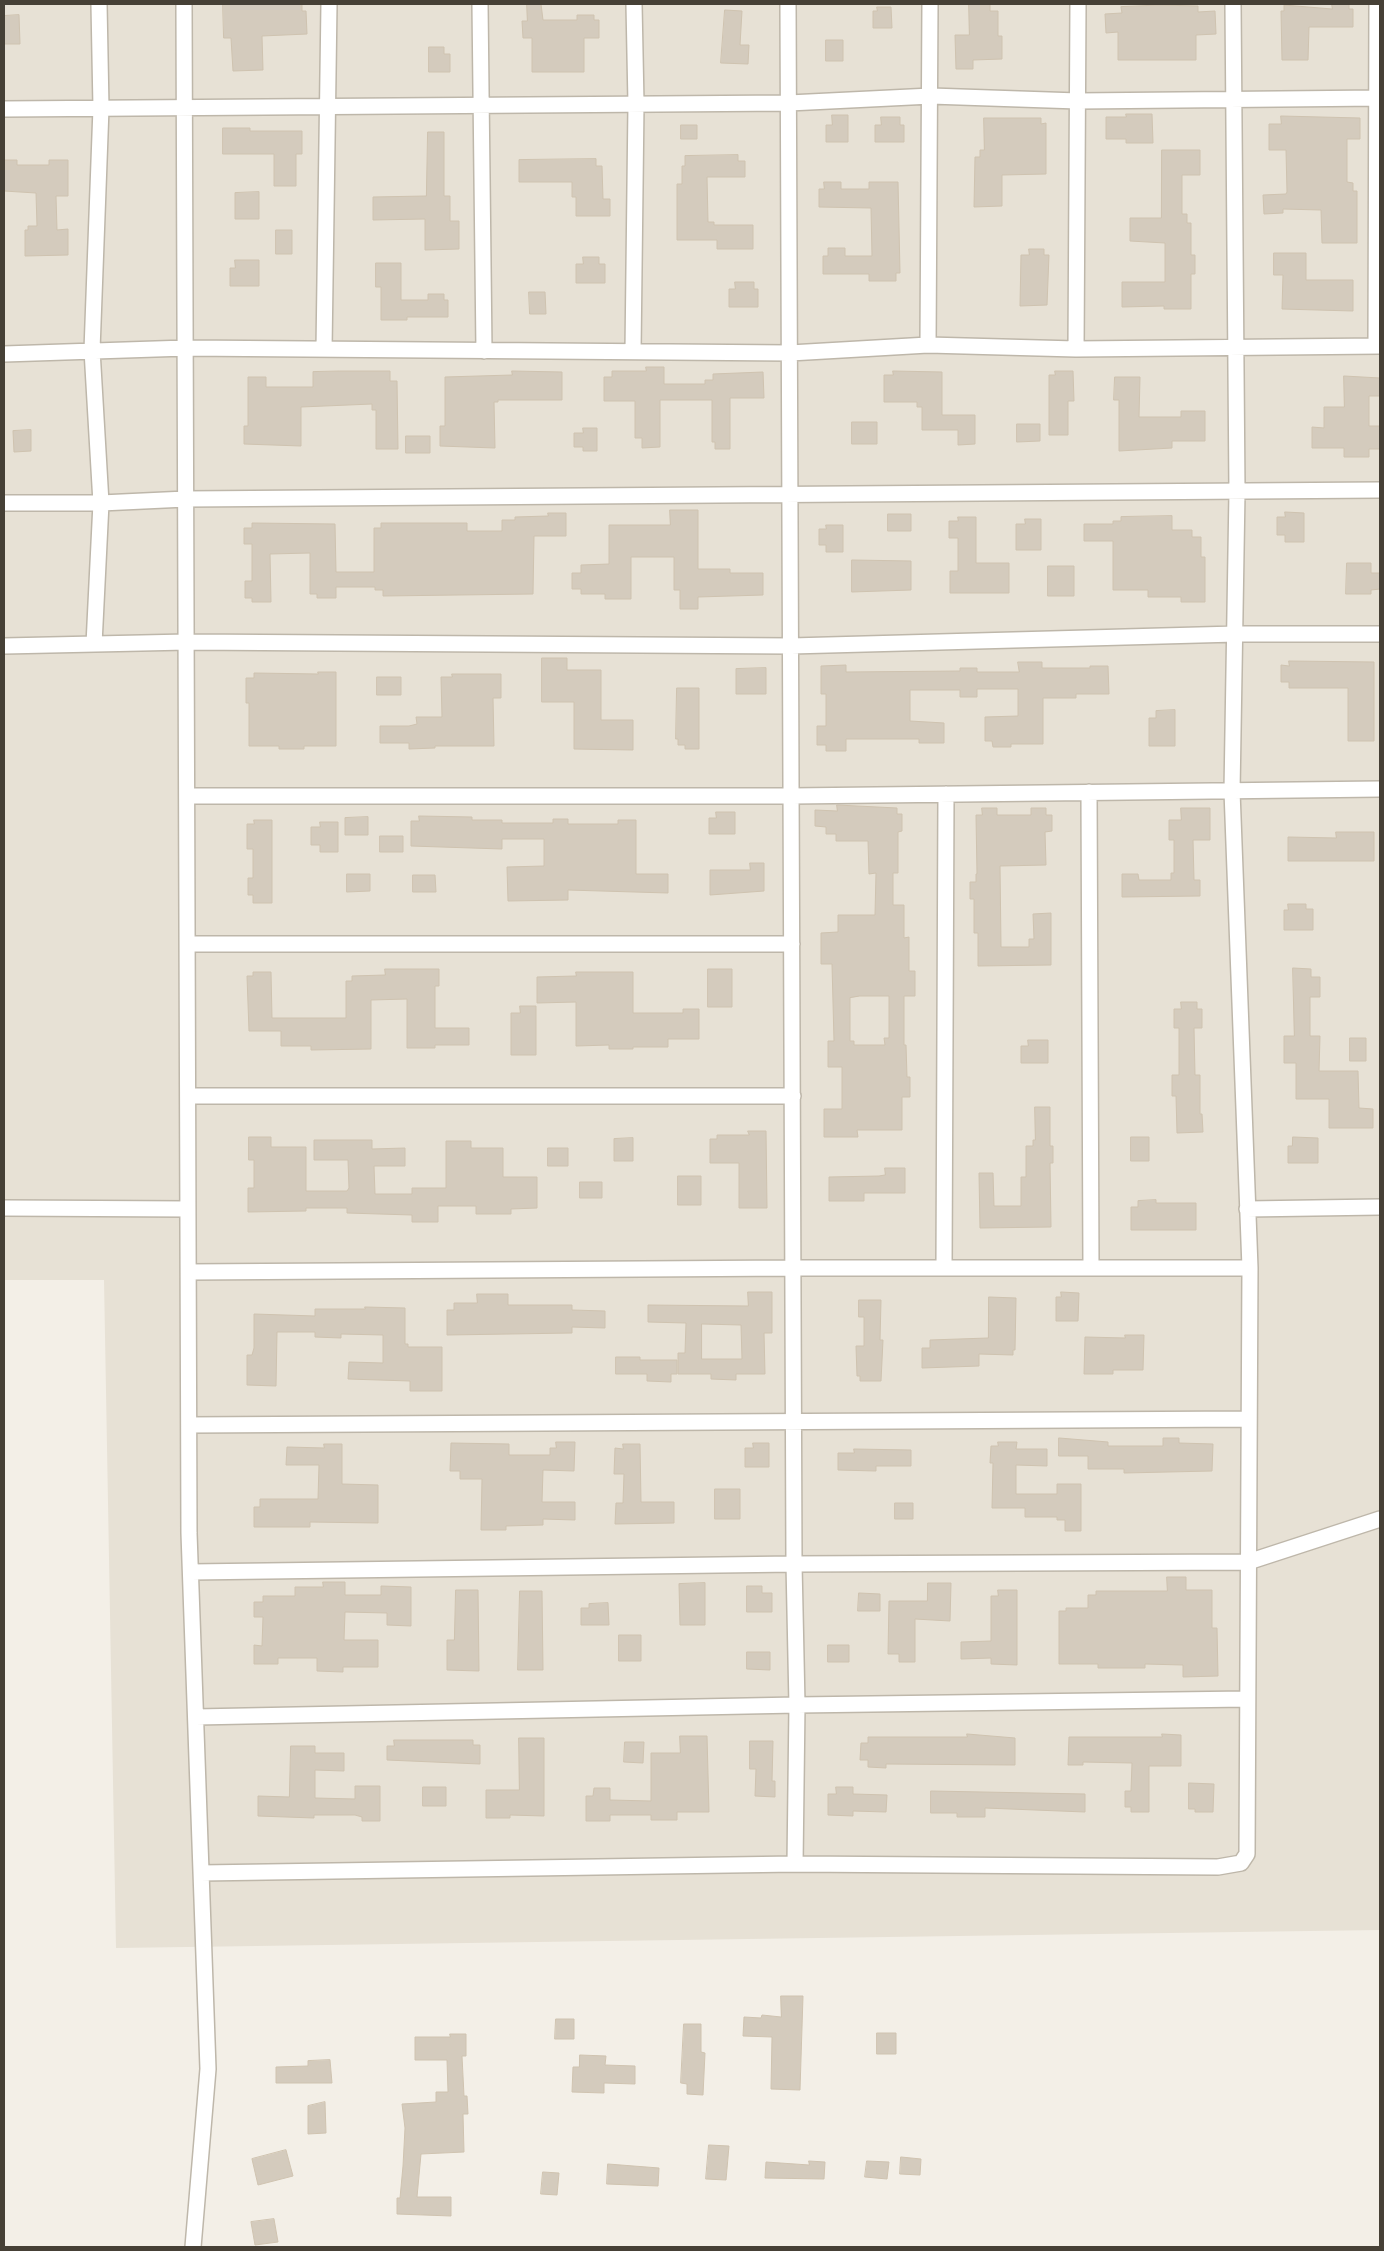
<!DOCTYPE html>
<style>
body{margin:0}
#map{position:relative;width:1384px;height:2251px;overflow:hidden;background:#f3efe7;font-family:Mulish,sans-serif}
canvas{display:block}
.frame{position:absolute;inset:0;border:5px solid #464036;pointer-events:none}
</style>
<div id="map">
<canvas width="1384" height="2251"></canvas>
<div class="frame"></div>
</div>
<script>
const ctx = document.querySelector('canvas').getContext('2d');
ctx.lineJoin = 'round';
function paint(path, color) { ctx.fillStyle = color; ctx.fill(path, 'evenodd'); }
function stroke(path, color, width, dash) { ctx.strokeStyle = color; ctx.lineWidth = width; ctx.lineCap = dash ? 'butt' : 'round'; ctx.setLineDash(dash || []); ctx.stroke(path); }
paint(new Path2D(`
 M4 4H1380V1930L116 1948 104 1280H4Z`), '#e7e1d5');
const building = new Path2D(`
 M223 4H302V11H306L307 34 262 36 263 70 233 71 231 38H224Z
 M527 4H541L543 20H577V15H594V20H599V38H584V72H532V38H523L522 21H527Z
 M969 4H990V11H998V36H1002V59L973 60V69H956L955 35H969Z
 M1332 4H1349V9H1353V27H1309L1308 60H1282L1281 11H1284V5L1332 9Z
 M1160 5 1198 6V12L1215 11 1216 34 1196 35V60H1118V32L1106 33 1105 14 1122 13 1121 7Z
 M877 7H891L892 28H873V11H877Z
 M725 10 742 11 740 45H749L748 64 721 63Z
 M19 15 20 44H4V16Z
 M826 40H843V61H826Z
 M429 47H444V54H450V72H429Z
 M1126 114H1152L1153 143H1126V139H1106V117H1126Z
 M832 115H848V142H826V125H832Z
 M1281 116 1360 118V139H1347V182L1353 183V191H1357V243H1322L1321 210 1283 209V213L1264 214 1263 195 1286 194 1287 192 1286 150H1269V124H1281Z
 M881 117H900V125H904V142H875V125H881Z
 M984 118H1041V124L1046 123V174L1002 175V206L974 207 975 157H980V150H984Z
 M681 125H697V139H681Z
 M223 128H250V131H302V154H296V186H274V154H223Z
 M428 132H444V196H450V221H459V249L425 250V219L373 220V197L426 196Z
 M1162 150H1200V175H1182V214H1187V223H1191V255H1195V274H1191V309H1164V306L1122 307V282H1165V243L1130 241V218H1161Z
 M738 155V161H745V177H707L708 222H714V225H753V249H717V240H677V184H682V166H685V156Z
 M596 159V166H602L603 199H610V216H576V197H572V182H519V160Z
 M4 160H17V165H49V160H68V196H56L57 230 68 229V255L25 256V230H28V226H37L36 193 4 191Z
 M824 182H841V189H869V182H898L900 273H896V281H869V274H823V256H828V248H845V256H872L871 208 819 207V189H824Z
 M259 192V219H235V193Z
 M276 230H292V254H276Z
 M1029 249H1044V255H1049L1047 305 1020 306 1021 255H1029Z
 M1274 253H1306V280H1353V311L1282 309 1283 275H1274Z
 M583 257H599V264H605V283H576V264H583Z
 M235 260H259V286H230V268H235Z
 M376 263H401V300H428V294H444V300H448V317H407V320H381V287H376Z
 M735 282H754V289H758V307H729V289H735Z
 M529 292H545L546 314H530Z
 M646 367H664V384H705V380H713V374L763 372 764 398H730V449H715V442H712V400H660V447L642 448V438H635V401H604V377H612V371H646Z
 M340 371H390V381H397L398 449H376V410H372V404L301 407V446L244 444V426H248V377H266V387H313V372Z
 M512 371 562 372V400H498V402H494L495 448 440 446V426H445V377L512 375Z
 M893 371 942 372V415H975V444L958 445V430H922V407H917V402H884V375H893Z
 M1055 371H1073L1074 401H1068V435H1049V375H1055Z
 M1344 376 1380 378V396H1369V426H1380V449H1369V457H1344V448H1312V427L1324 428V407H1344Z
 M1115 377H1140L1139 417H1181V411H1205V441H1172V448L1119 451V400H1114Z
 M852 422H877V444H852Z
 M1017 424H1040V441L1017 442Z
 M583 428H597V451H583V447H574V433H583Z
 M31 430V451L14 452 13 431Z
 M406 436H430V453H406Z
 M670 510H698V569H730V573H763V595L698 597V609H680V590H674V557H631V599H605V594H581V589H572V573H581V565L609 564V525H670Z
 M1285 512 1304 513V542H1285V535H1277V517H1285Z
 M548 513H566V536H534L533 594 383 596V590H375V587H336V598H317V594H310V553L270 554 271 602H252V598H245V581H252V544H244V528H252V523L335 524 336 572H374V528H381V523H467V531H502V520H515V517L548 516Z
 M888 514H911V531H888Z
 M1172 516V530H1192V537H1201V557H1205V602H1181V597H1148V590H1113V541H1084V524H1113V521H1121V517Z
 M958 517H976V563H1009V593H950V571H958V538H949V521H958Z
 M1025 519H1041V550H1016V524H1025Z
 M826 525H843V552H826V545H819V529H826Z
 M852 560 911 561V590L852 592Z
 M1347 563H1371V573H1380V589L1371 590V594H1346Z
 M1048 566H1074V596H1048Z
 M542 658H567V670H601V720H633V750L574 749V702H542Z
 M1289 661 1374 662V741H1348V688H1289V682H1281V665L1289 666Z
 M1018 662H1042V668H1090V666H1108L1109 694H1076V698H1043V744H1011V747H993L992 741H985V717L1018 716V689H977V697H960V690H910V721L944 723V743H919V739H846V751H826V745H817V726H826V694H821V666L846 665V672L960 671V668H977V672H1019Z
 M766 668V694H736V669Z
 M318 672H336V746H304V749H279V746H249V703H246V678H254V673L318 674Z
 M452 674H501V698H493L494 746H435V748L409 749V743H380V726H409L417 724 416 717H442L441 677H452Z
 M377 677H401V695H377Z
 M677 688H699V749H685V745H678V739H676Z
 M1175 710V746H1149V718H1156V711Z
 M837 805 897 808V814H902V831L898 832V873H893V905H904V938L909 937V971H915V996H904V1045H906L907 1077H910V1097H902V1130H857L858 1137H824V1109H842V1067H828V1041H834L832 964H821V933L838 932V915H875L876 873 869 874 868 841H836V834H826V827L815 826V810L837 811ZM860 996H889V1038H884L885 1045H854V1041H850V998Z
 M982 808H997V815H1031V808H1046V815H1052V831L1045 832 1046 865 1000 866 1001 947H1029V939H1034L1033 914 1051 913V965L978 966V933H974V899H970V882H976V874H977L976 815H982Z
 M1181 808H1210V840H1193L1194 880H1200V896L1122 897V874H1138L1139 880H1171V873H1174V840H1169V820H1181Z
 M716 812H735V834H709V818H716Z
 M419 816 472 817V820H502V823H553V819H568V824H618V820H636V874H668V893L568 890V900L508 901 507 867 544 866V839H502V849L411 846V821H419Z
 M368 817V835H345V818Z
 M254 820H272V903H253V895H248V878H253V849H247V824H254Z
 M320 822H338V852H320V845H311V827H320Z
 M1336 832H1374V861H1288V837L1336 838Z
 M380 836H403V852H380Z
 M750 863H764V891L710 895V870H750Z
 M347 874H370V891L347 892Z
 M413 875H435L436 892H413Z
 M1288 904H1306V909H1313V930H1284V910H1288Z
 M1293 968 1311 969V977H1320V997H1310V1036H1320L1319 1071H1358L1359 1108 1373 1109V1128H1329V1099H1296V1063H1284V1036H1294Z
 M385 969H439V986H435V1028H469V1045H435V1048H407V999L371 1000V1049L311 1050V1046H281V1031H249L247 976H253V972H271L272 1018H346V981H352V976L385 975Z
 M708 969H732V1007H708Z
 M576 972H633V1013H683V1009H699V1039H668V1047H633V1049H609V1045L576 1046V1002L537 1003V977L576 976Z
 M1181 1002H1197V1009H1202V1028H1194L1195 1075H1200V1114H1202L1203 1132 1177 1133 1176 1096H1172V1075H1179V1028H1174V1009H1181Z
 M520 1006H536V1055H511V1013H520Z
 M1350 1038H1366V1061H1350Z
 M1028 1040H1048V1063H1021V1046H1028Z
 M1035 1107H1050V1146H1053V1163H1050L1051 1227 980 1228 979 1173H993L994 1206H1021V1177H1026V1146H1033V1140H1035Z
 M748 1131H766L767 1208H739V1163H710V1139H717V1135H749Z
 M249 1137H271V1147H306V1191H347L349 1188 348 1160H314V1140H372V1149L405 1148V1166H374L375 1194H412V1188H446V1141H471V1148H503V1177H537V1208L511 1209V1214H476V1206H438V1222H412V1215L347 1213V1208H306V1211L248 1212V1188H254V1160H249Z
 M1131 1137H1149V1161H1131Z
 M1293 1137 1318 1138V1163H1288V1146H1292Z
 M633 1138V1161H614V1139Z
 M548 1148H568V1166H548Z
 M885 1168H905V1193H864V1201H829V1177L879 1176 885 1175Z
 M678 1176H701V1205H678Z
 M580 1182H602V1198H580Z
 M1156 1200V1203H1196V1230H1131V1207H1138V1201Z
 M748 1292H772V1333H764L765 1374H736V1380L711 1379V1374H678V1353H685L686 1323 648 1322V1305L748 1306ZM702 1324 741 1325 742 1359H702Z
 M1061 1292 1079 1293 1078 1321H1056V1297H1061Z
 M477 1294H508V1305H572V1310L605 1311V1328L572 1327V1333L447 1335V1310H454V1303H477Z
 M989 1297 1016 1298 1015 1350H1013V1355L979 1354V1366L922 1368V1348H930V1340L988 1338Z
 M859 1300H881L880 1340H883L881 1381H860V1376H857L856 1346H864V1317H859Z
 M365 1307 405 1308V1344H408V1347H442V1391H410V1381L348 1379 349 1362 383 1363V1335L341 1334V1338L315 1337V1332H277L276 1386 247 1385V1355H252L254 1348V1314L315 1316V1309H365Z
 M1125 1335H1144L1143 1370H1113V1374H1084L1085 1337 1125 1338Z
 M616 1357H640V1360H677V1374H671V1382L647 1381V1374H616Z
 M1059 1438 1108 1442V1446H1163V1438H1179V1443L1213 1444 1212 1471 1124 1473V1469H1088V1456H1059Z
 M556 1442H575L574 1471 543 1470 542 1502H575V1520L543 1519V1525L506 1526V1530H481L482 1479H460V1471H450L451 1443 509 1444V1455H550V1448H556Z
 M998 1442H1017L1016 1449H1047V1466L1016 1465V1494H1057V1484H1081V1531H1065V1520H1057V1517H1025V1508H992L993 1463H990L991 1446H998Z
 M753 1443H769V1467H745V1448H753Z
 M324 1444H342V1484L378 1485V1523L310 1522V1527H254V1507H260V1499H318L319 1465H286L287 1447 324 1448Z
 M623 1444H640L641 1502H674V1523L615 1524 616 1503H623L624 1474H614L615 1448 623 1449Z
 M854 1449 911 1450V1466H876V1471L838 1470V1453H854Z
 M715 1489H740V1519H715Z
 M895 1503H913V1519H895Z
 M1167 1577H1186V1590H1212V1628H1217L1218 1676 1183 1677V1665L1145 1664V1668H1098V1664H1059V1611H1066V1608H1088V1595H1096V1591H1167Z
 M323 1582H345V1595H381V1586L411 1587V1626L387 1625V1613L345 1612 344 1640H378V1667H343V1672L317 1671V1658H278V1664H254V1645L262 1646 263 1617H254V1602H263V1596H295V1587H323Z
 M705 1583V1625H680L679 1584Z
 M928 1583H951L950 1621 915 1619V1662H899V1654H888L889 1601H927Z
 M747 1586H762V1593H772V1612H747Z
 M456 1590H478L479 1671 447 1670V1640H454Z
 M998 1590H1017V1665L991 1664V1658L961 1659V1642L991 1641V1596H998Z
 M520 1591H542L543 1670H518Z
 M859 1593 880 1594V1611H858Z
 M608 1603 609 1625H581V1608H589V1604Z
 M619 1635H641V1661H619Z
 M828 1645H849V1662H828Z
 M747 1652H770V1670L747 1669Z
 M967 1734 1015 1738V1765L886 1764V1768L868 1767V1760H860L861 1743H868V1737H967Z
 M1162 1734 1181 1735V1766H1149V1812H1131V1807H1125V1791H1131L1132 1763 1083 1762V1765H1068L1069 1737H1162Z
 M680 1736H707L709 1812H677V1820H651V1815H610V1821H586V1796H593L594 1788H610V1800L651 1801V1753H680Z
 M519 1738H544V1816L510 1815V1818H486V1790H519Z
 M394 1740H473V1745H480V1764L387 1760V1746H394Z
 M750 1741H773L772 1781H775V1797L755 1796 756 1769H750Z
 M625 1742H644L643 1763 624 1762Z
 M291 1746H315V1753H344V1771L315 1770V1798L355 1799V1786H380V1821H362V1817L355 1815H314V1818L258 1816V1796L289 1797Z
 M1189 1783 1214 1784 1213 1812H1195V1809H1189Z
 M423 1787H446V1806H423Z
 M836 1787H853V1794L887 1795 886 1812 853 1811V1816L828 1815V1794H836Z
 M931 1791 1085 1794V1812L985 1808V1817H957V1813H931Z
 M781 1996H803L800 2090 771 2089 772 2037 743 2036 744 2017 761 2018 762 2015 781 2017Z
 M556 2019H574V2039H555Z
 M684 2024H701V2052L705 2053 703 2095 687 2094V2084L681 2083Z
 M877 2033H896V2054H877Z
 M450 2034H466V2056H462L464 2096H467L468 2114H463L464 2152 421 2154 417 2197H451V2216L397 2214V2198H400L403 2166 405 2128 402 2104 436 2102V2092H448L447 2060H415V2037H450Z
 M580 2055 606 2056 605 2065 635 2066V2084L604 2083V2093L572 2092 573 2067H579Z
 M330 2060 332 2083H276V2067L308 2066V2061Z
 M325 2102 326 2133 308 2134V2106Z
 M709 2145 729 2146 726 2180 706 2179Z
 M286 2150 293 2176 258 2185 252 2159Z
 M901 2157 921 2159 920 2175 900 2174Z
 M809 2161 825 2162 824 2179 765 2178 766 2162 809 2165Z
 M867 2161 889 2162 887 2179 865 2177Z
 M608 2164 659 2168 658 2186 607 2184Z
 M543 2172 559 2173 557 2195 541 2194Z
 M274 2219 278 2242 255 2245 251 2222Z`);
paint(building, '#d4cbbd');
stroke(building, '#cfc3b0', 1);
const street = new Path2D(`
 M184 4 189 1533 208 2069 193 2247
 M480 4 484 351
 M788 4 794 1564 797 1705 795 1864
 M4 109 789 103 931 96 1078 101 1380 98
 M928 345 930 4
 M1376 346 1377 4
 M324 349 329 4
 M1076 349 1078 4
 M633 351 636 104 634 4
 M4 354 186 348 790 353 928 345 1076 349 1380 346
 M4 503H101L186 499 1380 490
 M94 644 101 503 92 350 101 108 99 4
 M4 646 187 642 791 646 1236 634H1380
 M1089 792 1091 1268
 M187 796H792L1380 789
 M188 944H792
 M188 1096H793
 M4 1208 188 1209
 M1247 1209 1380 1207
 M944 1268 946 794
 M189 1272 793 1268H1250
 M189 1425 1249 1419
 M191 1572 794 1564 1248 1562 1380 1519
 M196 1717 797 1705 1247 1699
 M201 1873 795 1864 1218 1867 1241 1863 1247 1854 1250 1268 1232 791 1237 492 1233 4`);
stroke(street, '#beb7aa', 18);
stroke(street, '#fff', 15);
</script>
